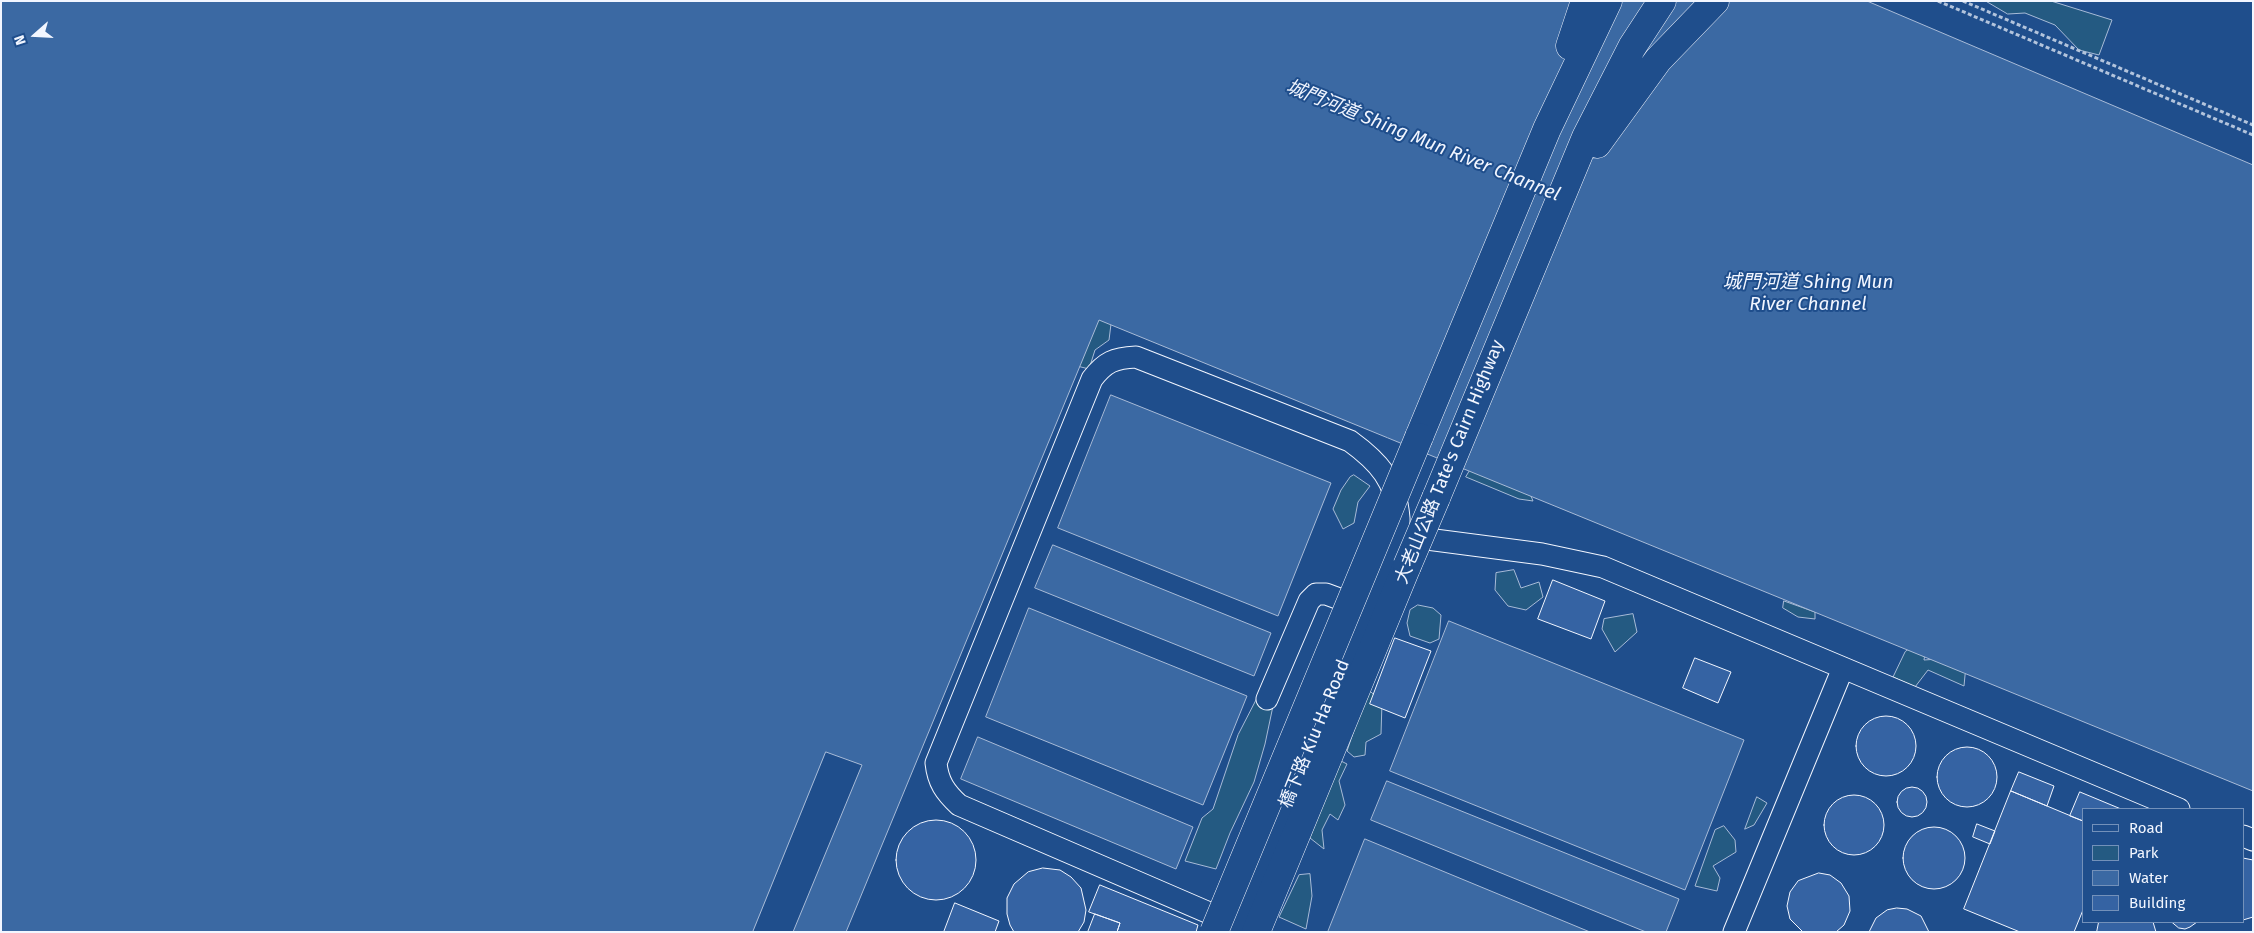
<!DOCTYPE html>
<meta charset="utf-8">
<style>
body{margin:0}
#map{position:relative;width:2254px;height:933px;overflow:hidden;background:#1f4e8c;font-family:"Fira Sans",sans-serif}
canvas{display:block}
.frame{position:absolute;inset:0;border:2px solid #f2f6ff;pointer-events:none}
.legend{position:absolute;left:2082px;top:808px;width:162px;height:115px;box-sizing:border-box;background:#1f4e8c;border:1px solid #7391ba;margin:0;padding:6px 9px;list-style:none;font-size:15px;color:#f2f6ff}
.legend li{display:flex;align-items:center;gap:10px;height:25px}
.legend b{width:25px;border:1px solid #7391ba}
.north{position:absolute;left:10px;top:10px;width:50px;height:50px;-webkit-text-stroke:4px #1f4e8c;paint-order:stroke;rotate:251deg;font-size:14px;font-weight:700;line-height:20px;text-align:center;color:#f2f6ff}
.north::after{content:'';display:block;margin:auto;width:18px;height:22px;background:#f2f6ff;clip-path:polygon(50% 0,100% 100%,50% 72%,0 100%)}
</style>
<div id="map">
<canvas width="2254" height="933"></canvas>
<div class="frame"></div>
<ul class="legend">
<li><b style="height:6px;background:#1f4e8c"></b>Road</li>
<li><b style="height:14px;background:#245a82"></b>Park</li>
<li><b style="height:14px;background:#3b69a3"></b>Water</li>
<li><b style="height:14px;background:#3563a3"></b>Building</li>
</ul>
<div class="north">N</div>
</div>
<script>
const ctx = document.querySelector('canvas').getContext('2d');
ctx.lineJoin = 'round';
function paint(path, color) { ctx.fillStyle = color; ctx.fill(path, 'evenodd'); }
function stroke(path, color, width, dash) { ctx.strokeStyle = color; ctx.lineWidth = width; ctx.lineCap = dash ? 'butt' : 'round'; ctx.setLineDash(dash || []); ctx.stroke(path); }
function label(font, color, halo, rows, align = 'center') {
  ctx.font = font + ' "Fira Sans","Noto Sans TC",sans-serif'; ctx.lineWidth = 4; ctx.setLineDash([]); ctx.textBaseline = 'middle'; ctx.strokeStyle = halo; ctx.fillStyle = color; for (const [text, x, y, turn = 0] of rows) {
    ctx.save(); ctx.translate(x, y); ctx.rotate((+turn || 0) * Math.PI / 180); ctx.textAlign = isNaN(turn) ? turn : align; if (halo) ctx.strokeText(text, 0, 0); ctx.fillText(text, 0, 0); ctx.restore();
  }
}
const green = new Path2D(`
 M1986 1H2051L2112 20 2099 55 2079 50 2055 25 2025 13 2008 14Z
 M1098 305 1111 324 1109 340 1095 350 1089 369 1073 365Z
 M1477 459 1531 496 1533 501 1519 499 1466 477Z
 M1354 475 1370 486 1358 502 1354 523 1343 529 1333 509 1341 490 1350 477Z
 M1514 570 1521 588 1539 582 1543 597 1526 610 1508 606 1495 590 1496 573Z
 M1784 601 1815 612V619L1798 617 1783 608Z
 M1418 605 1433 608 1441 615 1439 639 1430 643 1410 636 1407 623 1410 610Z
 M1633 614 1637 632 1615 652 1602 629 1604 619Z
 M1917 643 1926 647 1924 660 1953 658 1966 665 1964 686 1928 670 1915 687 1893 677 1905 652Z
 M1261 691 1273 706 1265 744 1254 782 1230 833 1216 869 1185 861 1202 818 1213 809 1238 735Z
 M1371 692 1382 702 1381 734 1366 742 1365 755 1354 757 1347 751 1366 695Z
 M1341 761 1347 764 1339 781 1345 805 1338 820 1330 814 1322 830 1324 849 1310 838Z
 M1757 797 1767 803 1754 825 1745 829Z
 M1724 826 1735 840 1736 852 1713 866 1720 878 1717 891 1695 886 1715 830Z
 M1310 874 1312 896 1306 929 1279 917 1299 875Z`);
paint(green, '#245a82');
stroke(green, '#a8bbd7', 1);
const water = new Path2D(`
 M1 1H1867L2253 165V791L1099 320 846 932H1Z
 M1111 395 1331 483 1278 616 1058 528Z
 M1053 545 1271 633 1254 676 1035 588Z
 M1029 608 1247 696 1203 805 986 717Z
 M1449 621 1744 740 1685 890 1390 771Z
 M978 737 1193 827 1176 869 961 779Z
 M1387 781 1679 899 1666 932H1646L1371 820Z
 M1365 839 1590 932H1328Z`);
paint(water, '#3b69a3');
stroke(water, '#a8bbd7', 1);
const pier = new Path2D(`
 M826 752 862 765 793 932H753Z`);
paint(pier, '#1f4e8c');
stroke(pier, '#a8bbd7', 1);
const building = new Path2D(`
 M1553 580 1605 601 1591 639 1538 619Z
 M1395 638 1431 651 1405 718 1370 704Z
 M1695 658 1731 672 1718 703 1683 688Z
 M1856 746a30 30 0 1 1 60 0a30 30 0 1 1-60 0Z
 M1937 777a30 30 0 1 1 60 0a30 30 0 1 1-60 0Z
 M2019 772 2054 786 2047 806 2011 791Z
 M1897 802a15 15 0 1 1 30 0a15 15 0 1 1-30 0Z
 M2011 791 2083 821V910L2074 932H2020L1964 909Z
 M2080 792 2121 809H2083V821L2070 816Z
 M1824 825a30 30 0 1 1 60 0a30 30 0 1 1-60 0Z
 M896 860a40 40 0 1 1 80 0a40 40 0 1 1-80 0Z
 M1977 824 1995 831 1990 844 1973 837Z
 M1903 858a31 31 0 1 1 62 0a31 31 0 1 1-62 0Z
 M2243 858 2253 860V917L2243 920Z
 M1043 868 1060 870 1071 877 1081 888 1086 910 1084 922 1078 932H1014L1010 925 1007 914V898L1014 884 1028 872Z
 M1819 873 1830 875 1841 883 1849 896 1850 911 1844 925 1836 932H1803L1790 919 1787 906 1790 892 1798 881Z
 M1100 885 1198 925 1196 932H1117L1120 923 1089 912Z
 M955 903 999 921 995 932H944Z
 M1897 908 1907 909 1921 916 1929 932H1869L1876 918 1887 910Z
 M1095 914 1120 923 1117 932H1088Z
 M2099 922H2153L2156 932H2097Z
 M2172 922H2197L2190 927 2185 929 2179 928Z`);
paint(building, '#3563a3');
stroke(building, '#f2f6ff', 1);
const minor = new Path2D(`
 M1404 536 1542 554 1603 567 2179 809
 M1267 699 1309 601 1316 594H1326L1364 608
 M2243 836 2253 840
 M1234 932 1237 925C1279 823 1320 722 1362 620 1371 598 1401 538 1399 518 1396 481 1379 462 1350 441L1136 357C1114 358 1105 362 1092 379L936 763C938 782 945 792 959 805L1237 925
 M1734 932 1843 668`);
const highway = new Path2D(`
 M1570 46 1585 1
 M1597 144 1658 60 1715 1
 M1419 437 1547 129 1608 1
 M1436 498 1586 137 1632 47 1662 1
 M1256 932 1407 566`);
stroke(minor, '#f2f6ff', 23);
stroke(highway, '#f2f6ff', 29);
stroke(new Path2D(`
 M1938 1 2253 135
 M1963 1 2253 125`), '#b3c4dc', 3, [4, 2.5]);
stroke(minor, '#1f4e8c', 21);
stroke(highway, '#1f4e8c', 28);
const highwayBridge = new Path2D(`
 M1407 566 1436 498
 M1214 932 1419 437`);
stroke(highwayBridge, '#f2f6ff', 29, []);
stroke(highwayBridge, '#1f4e8c', 28);
label('18px', '#f2f6ff', '#1f4e8c', [
 ["大老山公路 Tate's Cairn Highway",1450,462,-68],
 ["橋下路 Kiu Ha Road",1315,734,-68]
]);
label('italic 19px', '#f2f6ff', '#1f4e8c', [
 ["城門河道 Shing Mun River Channel",1423,141,22],
 ["城門河道 Shing Mun",1808,283],
 ["River Channel",1808,305]
]);
</script>
